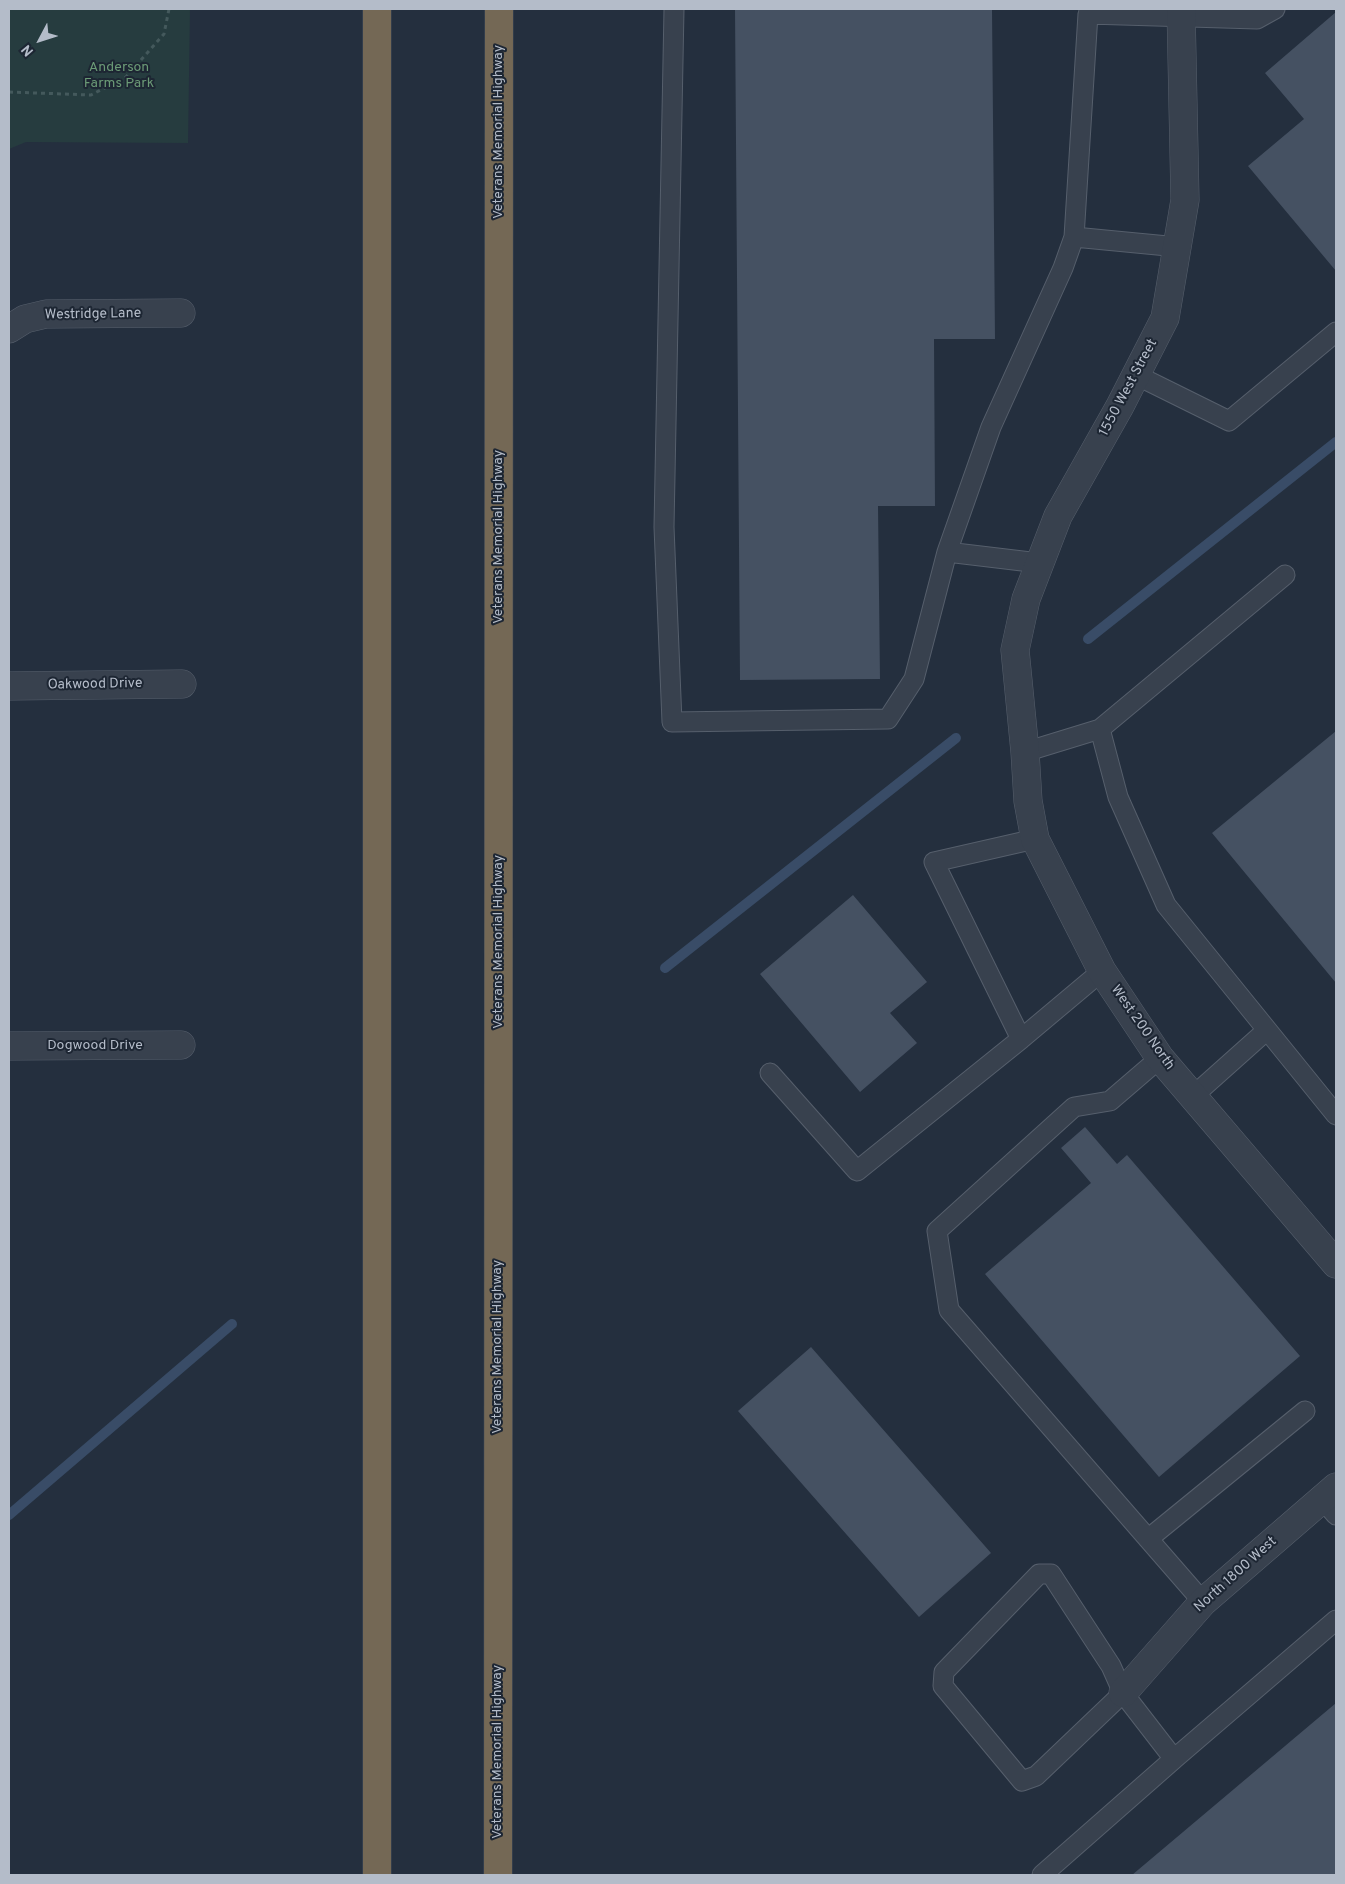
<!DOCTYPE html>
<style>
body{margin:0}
#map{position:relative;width:1345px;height:1884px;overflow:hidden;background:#242f3e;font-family:Overpass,sans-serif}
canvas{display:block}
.frame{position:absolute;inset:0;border:10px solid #b4bcc9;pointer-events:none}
.north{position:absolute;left:15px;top:15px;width:50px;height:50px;-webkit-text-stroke:4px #1d2633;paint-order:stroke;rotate:230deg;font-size:14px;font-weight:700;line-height:20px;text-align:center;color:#b4bcc9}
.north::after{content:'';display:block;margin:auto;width:18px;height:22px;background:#b4bcc9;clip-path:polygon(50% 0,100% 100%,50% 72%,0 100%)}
</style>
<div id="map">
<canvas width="1345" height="1884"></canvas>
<div class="frame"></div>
<div class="north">N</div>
</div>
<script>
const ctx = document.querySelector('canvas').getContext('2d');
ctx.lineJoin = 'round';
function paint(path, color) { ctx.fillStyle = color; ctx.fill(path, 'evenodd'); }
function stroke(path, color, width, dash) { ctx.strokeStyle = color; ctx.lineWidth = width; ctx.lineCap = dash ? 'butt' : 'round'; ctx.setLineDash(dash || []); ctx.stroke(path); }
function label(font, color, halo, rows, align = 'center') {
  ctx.font = font + ' Overpass,sans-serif'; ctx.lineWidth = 4; ctx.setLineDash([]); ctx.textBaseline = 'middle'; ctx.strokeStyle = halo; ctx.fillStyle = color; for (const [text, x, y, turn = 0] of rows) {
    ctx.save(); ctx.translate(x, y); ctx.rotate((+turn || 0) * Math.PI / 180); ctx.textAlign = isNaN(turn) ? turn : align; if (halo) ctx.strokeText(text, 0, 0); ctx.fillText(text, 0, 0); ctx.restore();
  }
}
paint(new Path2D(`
 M9 9H190L188 143 26 142 9 149Z`), '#263c3f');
stroke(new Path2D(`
 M1088 639 1336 442
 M665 968 956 738
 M9 1515 232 1324`), '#394c67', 10);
paint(new Path2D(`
 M735 9H992L995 339H934L935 506H878L880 679 740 680Z
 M1336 12V271L1248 166 1304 119 1265 73Z
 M1336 731V983L1212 833Z
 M853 895 927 982 890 1013 917 1043 860 1092 760 974Z
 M1085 1127 1117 1164 1127 1155 1300 1356 1159 1477 985 1274 1091 1183 1061 1148Z
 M811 1347 991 1553 919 1617 738 1411Z
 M1336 1703V1875H1132Z`), '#455162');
const service = new Path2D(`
 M674 9 664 527 672 722 888 719 914 679 947 552 1039 563
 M1074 237 1088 14 1257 19 1275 9
 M1136 375 1229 421 1336 332
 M947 552 991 427 1063 268 1074 237 1178 247
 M1100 729 1285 575
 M1025 752 1100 729 1118 797 1166 905 1336 1115
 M1021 1039 1102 971
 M1160 1058 1110 1101 1074 1107 937 1231 949 1310 1203 1602
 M770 1073 857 1171 1021 1039 934 862 1035 839
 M1192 1097 1267 1030
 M1322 1499 1336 1515
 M1148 1539 1305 1411
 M1123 1693 1036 1776 1022 1781 943 1686 944 1672 1039 1574H1051L1111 1666 1123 1693 1174 1759 1336 1620
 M1042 1875 1174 1759`);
const minor = new Path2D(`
 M1181 9 1185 200 1165 318 1120 406 1058 516 1026 599 1015 650 1025 752 1028 801 1035 839 1102 971 1160 1058 1336 1264
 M9 329 25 319 46 314 181 313
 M9 686 182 684
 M9 1046 181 1045
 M1123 1693 1203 1602 1336 1487`);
const motorway = new Path2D(`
 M377 9V1875
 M498 1875 499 9`);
stroke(service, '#565f6c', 21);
stroke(minor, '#565f6c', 29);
stroke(motorway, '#434c59', 29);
stroke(new Path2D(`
 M9 92 91 95 126 77 164 34 169 9`), '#44595c', 3, [4, 4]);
stroke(service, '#38414e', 19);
stroke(minor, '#38414e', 28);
stroke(motorway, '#746855', 28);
label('14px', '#6b9a76', '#1d2633', [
 ["Anderson",119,68],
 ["Farms Park",119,84]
]);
label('14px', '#b4bcc9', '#1d2633', [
 ["Veterans Memorial Highway",499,132,-90],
 ["Westridge Lane",93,315,-1],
 ["1550 West Street",1129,388,-62],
 ["Veterans Memorial Highway",499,537,-90],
 ["Oakwood Drive",95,685,-1],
 ["Veterans Memorial Highway",499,942,-90],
 ["West 200 North",1142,1028,55],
 ["Dogwood Drive",95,1046],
 ["Veterans Memorial Highway",498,1347,-90],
 ["North 1800 West",1236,1575,-42],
 ["Veterans Memorial Highway",498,1752,-90]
]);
</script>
